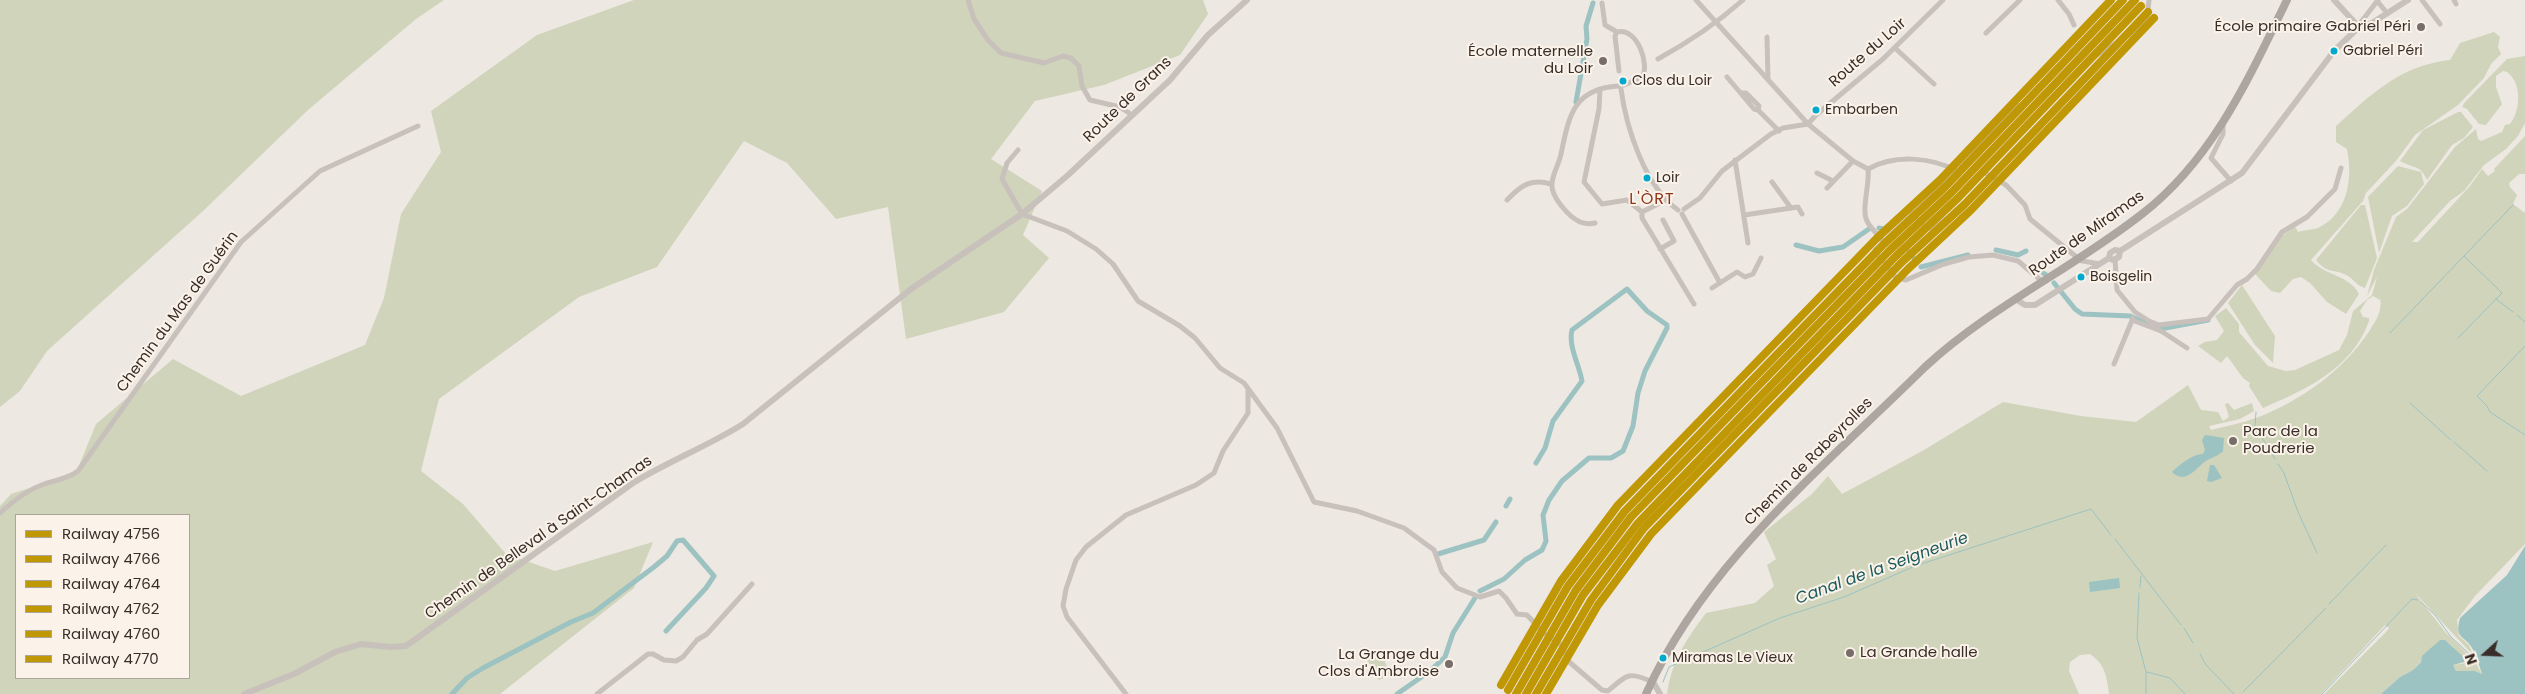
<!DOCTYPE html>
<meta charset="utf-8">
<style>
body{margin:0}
#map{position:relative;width:2525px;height:694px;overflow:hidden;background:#eee8e2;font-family:Poppins,sans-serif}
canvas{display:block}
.legend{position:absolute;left:15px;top:514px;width:175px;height:165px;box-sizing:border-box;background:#fbf3e9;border:1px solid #ada49c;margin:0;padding:6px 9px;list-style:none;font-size:15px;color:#392d28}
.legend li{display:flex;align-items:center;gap:10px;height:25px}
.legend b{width:25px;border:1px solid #ada49c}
.north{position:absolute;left:2460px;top:629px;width:50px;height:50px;-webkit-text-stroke:4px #fbf3e9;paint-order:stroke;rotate:250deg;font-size:14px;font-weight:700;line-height:20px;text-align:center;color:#392d28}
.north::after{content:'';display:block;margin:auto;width:18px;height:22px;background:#392d28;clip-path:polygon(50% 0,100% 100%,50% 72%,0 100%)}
</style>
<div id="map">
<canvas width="2525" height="694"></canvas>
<ul class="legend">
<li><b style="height:6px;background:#c09806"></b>Railway 4756</li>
<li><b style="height:6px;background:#c09806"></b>Railway 4766</li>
<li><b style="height:6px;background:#c09806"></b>Railway 4764</li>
<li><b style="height:6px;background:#c09806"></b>Railway 4762</li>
<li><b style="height:6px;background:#c09806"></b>Railway 4760</li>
<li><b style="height:6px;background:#c09806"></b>Railway 4770</li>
</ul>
<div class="north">N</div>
</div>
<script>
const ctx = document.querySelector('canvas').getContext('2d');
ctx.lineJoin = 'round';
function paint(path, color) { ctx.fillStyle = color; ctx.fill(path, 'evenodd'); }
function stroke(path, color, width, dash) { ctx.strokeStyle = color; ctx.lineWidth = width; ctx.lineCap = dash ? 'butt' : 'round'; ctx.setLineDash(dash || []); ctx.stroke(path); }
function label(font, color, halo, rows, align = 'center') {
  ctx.font = font + ' Poppins,sans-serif'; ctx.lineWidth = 4; ctx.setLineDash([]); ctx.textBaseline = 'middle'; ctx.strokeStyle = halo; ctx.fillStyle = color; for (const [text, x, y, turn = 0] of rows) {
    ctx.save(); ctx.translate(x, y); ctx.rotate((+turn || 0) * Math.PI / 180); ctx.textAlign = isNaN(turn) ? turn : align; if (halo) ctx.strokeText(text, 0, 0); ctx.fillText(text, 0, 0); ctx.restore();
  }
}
paint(new Path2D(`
 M0 0H444L416 19 308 110 203 211 47 351 20 391 0 407Z
 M634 0H1203L1208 14 1180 55 1104 85 1035 101 991 159 1042 191 1023 235 1049 258 1004 312 906 339 888 207 836 219 787 163 744 141 657 267 579 297 439 399 421 471 463 504 506 554 555 571 653 542 634 588 500 694H0V506L11 494 76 473 96 424 173 359 241 396 365 345 384 298 401 214 441 152 431 111 537 35ZM16 515H189V678H16Z
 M2494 32 2500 37 2498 47 2501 54 2491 64 2484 78 2458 105 2415 135 2396 161 2366 193 2363 201 2311 260C2325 276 2350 275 2359 294L2346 314 2327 302 2310 283 2301 277 2293 279 2280 293 2271 291 2255 274 2281 237 2295 226 2298 232C2304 230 2312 230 2318 228 2348 214 2353 178 2347 149L2336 142V126C2373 93 2399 66 2450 60L2460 43Z
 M2525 56V123L2518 136 2506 149 2484 165 2464 191 2450 201 2412 242H2418L2470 186 2482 169 2488 176 2495 171 2494 169 2525 136V174H2519L2509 183 2510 187 2517 195 2513 204 2525 213V544L2475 596 2457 620 2459 636 2469 645 2473 655 2414 592 2446 633 2474 660 2482 674 2475 671H2456L2453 665 2466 663C2459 655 2452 641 2440 640L2413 670 2400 677 2381 694H2324L2386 632 2389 628 2385 625 2321 694H2109C2107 677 2105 664 2090 654L2080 655 2070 662 2069 671 2079 694H1667C1672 660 1686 640 1706 613L1755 603 1774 586 1767 565 1776 559 1764 532 1812 494 1828 476 1842 494 1924 450 2003 402 2081 416 2136 422 2188 385 2201 410 2218 412 2223 421 2229 417 2225 404 2228 403 2234 410 2252 403 2254 411 2240 419 2209 426 2211 430C2226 426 2242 423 2256 418 2301 401 2344 370 2370 330 2377 319 2384 308 2379 295L2380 300 2373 296 2367 300 2360 311 2363 317 2369 318V321C2352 369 2305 390 2263 408L2249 386 2250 383 2243 378 2227 356 2221 363 2198 346 2205 342 2217 340 2224 331 2215 316 2226 308 2239 324V332L2268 366 2286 371 2295 370 2339 350 2347 335 2353 311 2372 295 2377 277 2367 296 2374 270 2396 217 2407 209 2455 147 2476 129 2478 139 2481 141 2502 132 2505 125 2510 124C2521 110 2522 83 2507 72L2503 71 2496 76V87L2502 104 2486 125 2479 124 2467 109 2462 107 2465 102 2507 59Z
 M2458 112H2461L2473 127 2464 138 2452 145 2427 180C2421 165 2412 168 2400 161L2423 130Z
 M2398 166 2421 172 2424 184 2407 206 2392 216 2379 253 2368 197Z
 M2361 205H2365L2377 258 2365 288C2357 286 2354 280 2348 276 2335 268 2328 275 2316 260Z
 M2242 285 2275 336 2273 363 2255 345 2228 303Z
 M1372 656H1383L1390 675 1379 680 1367 660Z`), '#d0d4bb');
paint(new Path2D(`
 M2205 435 2224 438 2223 451C2216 458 2208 458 2202 464 2194 471 2184 484 2172 472 2179 465 2193 454 2203 454L2205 450 2202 440Z
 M2210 465H2214L2222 478 2211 482 2207 481Z
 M2525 546V694H2381L2400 677 2413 670 2421 662 2422 656 2440 640H2445L2468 661 2453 665 2456 671H2475L2482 674C2480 667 2476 655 2472 648 2465 635 2454 640 2460 618L2507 575Z
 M2119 578 2120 588 2090 592 2089 582Z`), '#9cc2c1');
stroke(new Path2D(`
 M2496 299 2513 312
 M2517 315 2525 322
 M2390 333 2513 205
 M2458 338 2502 293 2464 256
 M2525 346 2477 396 2487 406 2490 412 2525 435
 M2410 403 2451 440
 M2256 412 2255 426 2275 459
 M2454 442 2487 471
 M2278 464 2284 473 2298 512 2317 553
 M2115 539 2181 625
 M2140 587 2141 576
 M2139 593 2137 638 2146 672V694
 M2421 602 2435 615 2451 637 2477 661
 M2329 604 2386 545
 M2184 628 2193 643
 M2200 654 2206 665 2234 694
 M2147 672 2170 678 2185 694
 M1663 682 1669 667 1780 618 1844 597 1915 566 2091 509 2111 535
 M2243 692 2326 608
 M2322 694 2412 599 2418 600`), '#9cc2c1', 1);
stroke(new Path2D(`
 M1576 102 1587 39 1586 26 1593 3
 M1879 228 1888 230
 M1796 245 1819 251 1843 247 1869 229
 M1996 250 2018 255 2026 251
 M1909 252 1917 262
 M1921 267 1968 255
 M2038 269 2046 275
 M2054 283 2075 309 2082 314 2130 316 2148 324
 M2156 327 2160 329 2208 320
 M1506 506 1510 499
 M1438 554 1484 540 1496 522
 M1480 591 1504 579 1525 560 1542 550 1546 541 1543 515 1549 500 1562 481 1589 458H1611L1623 451 1633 426 1638 393 1645 371 1667 328V325L1647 311 1627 289 1572 330C1568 346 1579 364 1582 381L1553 421 1545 448 1536 463
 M452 694 467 678 483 668 571 622 593 613 654 567 667 556 677 541 683 540 714 576 706 588 666 631
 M1397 694 1430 671 1445 657 1453 633 1475 598`), '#9cc2c1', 5);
stroke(new Path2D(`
 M1544 633 1553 639`), '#cac3bd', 5, [5, 2.5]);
stroke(new Path2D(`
 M968 0 974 19 988 40 1001 53 1044 63 1063 56 1071 58 1079 66 1082 86 1090 100 1120 107 1132 115
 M1696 0 1808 124 1853 161 1868 169
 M2058 0 2069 14 2074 25
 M2422 0 2440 24
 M2454 0 2456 4
 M2377 1 2387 13
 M1602 3 1605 25 1617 32 1615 36 1619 71
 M2358 26 2378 0
 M1617 32C1638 27 1650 66 1642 77L1624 85
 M1986 33 2020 0
 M1767 37 1768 80
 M1895 48 1934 84
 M1658 59C1689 42 1716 24 1743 0
 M1727 77 1754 109 1758 110 1779 131
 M1600 89 1599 109 1584 182 1602 204 1627 200 1642 212
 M1621 89C1626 127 1645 187 1678 210
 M1742 93H1746L1759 106 1758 110
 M1808 124 1816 115 1883 59 1943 0
 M2223 124V134L2211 158 2231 181
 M1018 150 1007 163 1002 179 1022 214 1067 231 1096 249 1113 264 1138 301 1180 326 1195 338 1220 368 1244 383 1277 428 1314 502 1357 511 1404 528 1434 550 1442 572 1457 588 1480 597 1499 591 1506 598 1517 614 1527 615 1544 633
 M1735 160 1748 243
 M1868 169C1895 154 1931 157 1957 171
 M1868 169C1870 184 1861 209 1867 221 1870 228 1877 233 1882 240V244
 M1983 172 2006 185 2025 205 2030 219 2079 259
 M1817 173 1833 181
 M1772 182 1791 208
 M1827 188 1853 161
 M1507 200C1521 185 1532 178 1551 184
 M1666 200 1642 212V218L1694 304
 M1684 209 1700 198 1722 171 1771 134 1783 128 1808 124
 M1682 214 1720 283
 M1912 214 1926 228H1930L2094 57 2140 28 2147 19 2149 0
 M1744 215 1798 207 1802 214
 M1595 223C1590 224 1585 224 1580 222 1569 217 1550 196 1552 183 1553 173 1559 164 1561 154 1569 116 1573 89 1618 86
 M1660 249 1674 241 1663 220
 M1878 256 1875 254V250L1953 176 2018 105
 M2115 259 2117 290 2135 312 2149 321 2159 325 2208 319 2237 285 2247 279 2257 269 2282 232 2307 217 2335 189 2341 168
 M2077 260 2100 264
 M1885 263 1895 277 1906 280 1944 264 1969 257 1993 255 2018 261 2043 282
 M1712 288 1737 272 1745 277 1753 274 1761 258
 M2132 320 2161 331 2187 348
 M2114 364 2133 318
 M0 513C13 501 27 490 44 484 55 480 68 479 78 471L241 242 320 171 418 126
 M1553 639 1564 647 1567 660 1602 690 1608 691C1627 674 1630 671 1652 682
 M597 694 648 654H653L664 660 676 661 683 657 697 640 707 634 752 584
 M1126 694 1067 617 1063 606 1066 589 1076 560 1086 547 1126 515 1196 485 1214 473 1223 451 1248 413V391`), '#c8c0ba', 5);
stroke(new Path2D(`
 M2334 0 2359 27
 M2120 251 2242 173 2334 51 2359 27 2372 23 2408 0
 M2109 258 2110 253 2115 250 2120 251
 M2109 258 2113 260 2119 257 2120 251
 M2017 300 2025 305H2035L2109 258
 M1652 680 1660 694
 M244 694 294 674 335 652 361 644 391 647 406 646 633 483C669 461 708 446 743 424L911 289 1022 214 1067 176 1170 80 1208 35 1247 0`), '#c8c0ba', 6);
stroke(new Path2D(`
 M1646 694C1705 562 1824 467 1925 367 1990 307 2072 269 2142 214 2213 159 2249 78 2287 0`), '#ada59f', 8);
stroke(new Path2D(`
 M1516 694 1576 590 1631 517 1890 250 1952 192 2135 0`), '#c09806', 8);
stroke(new Path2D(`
 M1526 694 1583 595 1638 523 1896 256 1958 198 2141 6`), '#c09806', 8);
stroke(new Path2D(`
 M1508 690 1568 586 1625 511 1884 244 1946 186 2123 0`), '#c09806', 8);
stroke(new Path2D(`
 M1536 694 1591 600 1644 528 1902 262 1965 204 2148 12`), '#c09806', 8);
stroke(new Path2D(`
 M1501 685 1561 581 1618 505 1877 238 1940 180 2111 0`), '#c09806', 8);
stroke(new Path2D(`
 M1546 694 1598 605 1651 534 1908 269 1971 210 2154 18`), '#c09806', 8);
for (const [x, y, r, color] of [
 [2421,27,5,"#786e69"],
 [2334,51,4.5,"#00a9ce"],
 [1603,61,5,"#786e69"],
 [1623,81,4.5,"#00a9ce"],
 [1816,110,4.5,"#00a9ce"],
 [1647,178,4.5,"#00a9ce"],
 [2081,277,4.5,"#00a9ce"],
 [2233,441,5,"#786e69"],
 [1850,653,5,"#786e69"],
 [1663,658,4.5,"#00a9ce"],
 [1449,664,5,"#786e69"]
]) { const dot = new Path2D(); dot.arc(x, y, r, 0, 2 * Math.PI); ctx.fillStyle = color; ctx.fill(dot); stroke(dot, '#fbf3e9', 2); }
label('14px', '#392d28', '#fbf3e9', [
 ["Gabriel Péri",2343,51],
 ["Clos du Loir",1632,81],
 ["Embarben",1825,110],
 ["Loir",1656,178],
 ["Boisgelin",2090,277],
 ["Miramas Le Vieux",1672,658]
], 'left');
label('15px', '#392d28', '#fbf3e9', [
 ["École primaire Gabriel Péri",2411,27],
 ["École maternelle",1593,52],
 ["du Loir",1593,69],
 ["Parc de la",2243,432,"left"],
 ["Poudrerie",2243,449,"left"],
 ["La Grande halle",1860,653,"left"],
 ["La Grange du",1439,655],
 ["Clos d'Ambroise",1439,672]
], 'right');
label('15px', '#392d28', '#fbf3e9', [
 ["Route du Loir",1868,53,-41],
 ["Route de Grans",1128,100,-44],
 ["Route de Miramas",2087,234,-35],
 ["Chemin du Mas de Guérin",178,312,-54],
 ["Chemin de Rabeyrolles",1809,462,-45],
 ["Chemin de Belleval à Saint-Chamas",539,538,-35]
]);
ctx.letterSpacing = '1px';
label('16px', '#8e351b', '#fbf3e9', [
 ["L'ÒRT",1652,200]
]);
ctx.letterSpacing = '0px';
label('italic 16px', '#1a5b5e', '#fbf3e9', [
 ["Canal de la Seigneurie",1882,569,-20]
]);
</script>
